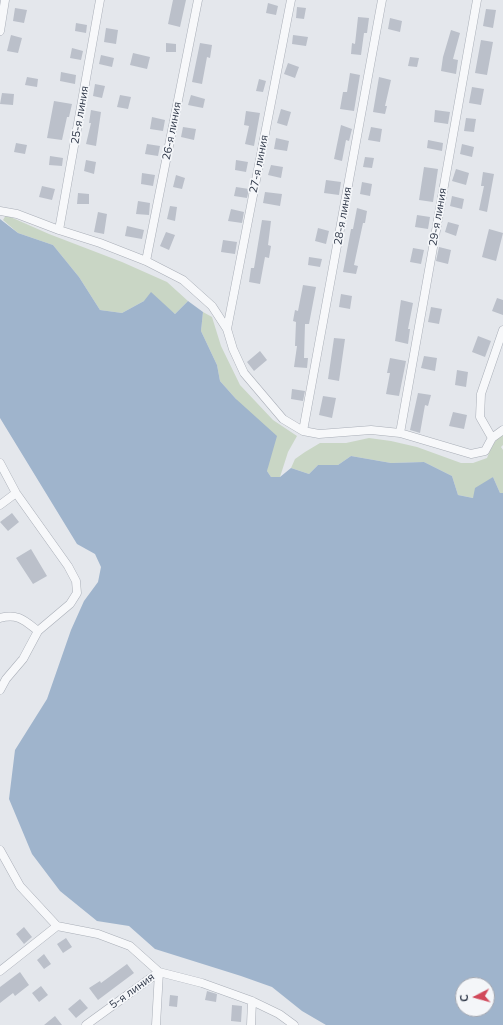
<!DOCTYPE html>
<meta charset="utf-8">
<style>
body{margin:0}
#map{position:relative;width:503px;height:1025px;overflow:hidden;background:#e4e7ec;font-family:Mulish,sans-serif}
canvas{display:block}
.north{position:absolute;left:455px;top:977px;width:40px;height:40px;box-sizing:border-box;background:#f4f6f9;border:1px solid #a4a8b1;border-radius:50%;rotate:264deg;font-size:11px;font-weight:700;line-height:16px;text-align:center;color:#2b3445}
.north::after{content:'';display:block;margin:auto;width:14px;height:18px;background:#d1495b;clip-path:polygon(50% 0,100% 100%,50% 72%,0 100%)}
</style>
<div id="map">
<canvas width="503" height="1025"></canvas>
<div class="north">С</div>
</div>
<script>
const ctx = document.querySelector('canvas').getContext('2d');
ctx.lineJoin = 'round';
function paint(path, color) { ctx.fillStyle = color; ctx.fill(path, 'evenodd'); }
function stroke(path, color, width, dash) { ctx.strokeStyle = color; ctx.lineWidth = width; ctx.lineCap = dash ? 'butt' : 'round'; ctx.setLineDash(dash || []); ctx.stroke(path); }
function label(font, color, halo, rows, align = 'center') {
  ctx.font = font + ' Mulish,sans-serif'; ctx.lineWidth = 3.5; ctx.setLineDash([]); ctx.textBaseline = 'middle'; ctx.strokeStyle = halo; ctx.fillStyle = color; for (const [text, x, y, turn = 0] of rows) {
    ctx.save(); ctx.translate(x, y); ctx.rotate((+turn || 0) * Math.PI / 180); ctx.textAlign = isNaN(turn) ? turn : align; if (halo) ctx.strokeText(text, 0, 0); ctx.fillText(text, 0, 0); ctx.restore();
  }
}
paint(new Path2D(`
 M6 215 49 234 122 262 167 282 188 301 175 314 165 306 144 301 122 313 100 310 79 277 53 245 18 233 3 220Z
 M203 312 212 317 221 346 240 385 273 420 297 436 288 452 280 477H271L267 471 268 463 236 399 220 381 217 365 201 331Z
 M503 435V445L501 447 503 450V493H500L493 477 473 498 458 495 452 476 424 462 391 463 351 456 338 465H318L309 474 291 468 295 459 305 452 320 443H346L369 438 391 441 417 447 461 463H473L487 458C491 449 494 439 503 435Z`), '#c9d6c5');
paint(new Path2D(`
 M0 219 18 233 53 245 79 277 100 310 122 313 144 301 151 292 175 314 188 301 203 312 201 331 217 365 220 381 236 399 277 436 267 471 271 477H280L291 468 309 474 318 465H338L351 456 391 463 424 462 452 476 458 495 473 498 475 488 493 477 500 493H503V1025H326L302 1011 272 987 241 976 155 949 129 926 97 921 60 891 32 854 9 799 15 750 47 699 71 630 84 601 98 582 101 567 95 554 77 544 0 418ZM463 985H487V1009H463Z`), '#9fb4cc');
paint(new Path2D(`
 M173 0H186L180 27 168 24Z
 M268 3 278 6 276 15 266 13Z
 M297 7 306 8 304 19 296 18Z
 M15 8 27 10 24 23 13 21Z
 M486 9 496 10 493 28 483 26Z
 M358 17 369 18 367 33H364L361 55 351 54 352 43 355 44Z
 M390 18 402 21 400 32 388 29Z
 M76 23 87 25 86 33 75 31Z
 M106 28 118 30 116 44 104 42Z
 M451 30 460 33 453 59 458 60 456 74 441 71 443 57Z
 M11 35 22 38 18 53 7 51Z
 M293 35 308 37 306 46 292 44Z
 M481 40 493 42 487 75 475 73Z
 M166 43 176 44V52H166Z
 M200 43 212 45 210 58 207 57 202 84 192 82Z
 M72 48 83 51 81 60 70 58Z
 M133 53 150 57 147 69 130 65Z
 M101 55 114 58 112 67 99 64Z
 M410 57 419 58 417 67 408 66Z
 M288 63 299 67 295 78 284 74Z
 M61 72 76 75 75 84 60 81Z
 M350 73 360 75 354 111 340 109 343 92H347Z
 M27 77 38 79 37 87 25 85Z
 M379 77 391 80 385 106H387L385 114 373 112Z
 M259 79 266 81 263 92 256 91Z
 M95 84 105 86 102 98 93 96Z
 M472 87 484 89 481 105 469 103Z
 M2 93 14 94 13 105 0 104Z
 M120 95 131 97 128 109 117 107Z
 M191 95 205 99 203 108 188 105Z
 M54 101 72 104 69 117H67L62 140 47 138Z
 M281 109 291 112 287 126 277 123Z
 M91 110 101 112 96 146 86 144 91 123H89Z
 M435 110 450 112 448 124 434 122Z
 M246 111 260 113 254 146 245 144 249 126 244 125Z
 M152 117 165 120 163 131 150 129Z
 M466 118 476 119 474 132 464 131Z
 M341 125 352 129 349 141 346 140 342 161 334 159Z
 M183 127 196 129 194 140 181 137Z
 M371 127 382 129 380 142 368 140Z
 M276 138 289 141 287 151 274 149Z
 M428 140 443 143 442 151 427 148Z
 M16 143 27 145 25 154 14 152Z
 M147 144 160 146 158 156 145 154Z
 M462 144 474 147 472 157 460 154Z
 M50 156 63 158 62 166 49 165Z
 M365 157 374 158 372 168 363 167Z
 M86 160 96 162 94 174 84 171Z
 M236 160 248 162 246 172 235 170Z
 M271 165 283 167 281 178 268 175Z
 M424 167 438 169 433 202 419 200Z
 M456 169 469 173 466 185 452 181Z
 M483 172 494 174 487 212 479 210 484 186H481Z
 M142 173 155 175 153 186 141 184Z
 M176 175 185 178 182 189 173 187Z
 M326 180 341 182 339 195 324 193Z
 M362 182 372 184 370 196 360 194Z
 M42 186 55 189 52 200 39 197Z
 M236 187 249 189 247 198 234 196Z
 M265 192 282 194 280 206 263 203Z
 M78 193 89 194V204H77Z
 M452 196 464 199 462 209 450 206Z
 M138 201 150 203 149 215 136 214Z
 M170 206 177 207 175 221 167 219Z
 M357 208 367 211 365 223H363L354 265 358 266 356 274 343 272 351 229H353Z
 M231 209 244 212 242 223 228 221Z
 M98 212 107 214 104 234 94 232Z
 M417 215 430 217 428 229 415 227Z
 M262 220 271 221 268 245 271 246 269 258 265 257 260 284 249 282 251 268H254Z
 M448 222 459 225 456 236 445 232Z
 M127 226 144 230 142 239 125 236Z
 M318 228 329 231 326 244 315 241Z
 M489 229 503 233 496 261 482 257Z
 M166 232 175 235 169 250 160 246Z
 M223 240 237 242 235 254 221 252Z
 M439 247 451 250 448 264 436 261Z
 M413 248 424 250 421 264 410 262Z
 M309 257 322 259 320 267 308 265Z
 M303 285 316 287 309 324H305L304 358H308L307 368 294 367 297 346H295L296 322 293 321 295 310 298 311Z
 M341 294 352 296 350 309 339 307Z
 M497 298 503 300V315L492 311Z
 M401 300 413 303 408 329H410L408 344 395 341Z
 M431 307 442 309 439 324 428 322Z
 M478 336 491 341 485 357 472 352Z
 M334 338 345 339 339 381 328 379Z
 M260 351 267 360 254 371 247 362Z
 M424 356 437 358 435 371 421 368Z
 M390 358 406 361 399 396 386 394 390 373H387Z
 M457 370 468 372 466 387 455 385Z
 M292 389 305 391 303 401 291 399Z
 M418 393 431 395 428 406 425 405 420 433 410 430Z
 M323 396 336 398 332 418 319 415Z
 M453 412 467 415 464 429 449 426Z
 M12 513 19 522 8 531 0 522Z
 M31 549 47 576 33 584 16 558Z
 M24 927 32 937 24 944 16 934Z
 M66 938 72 947 63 953 57 944Z
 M44 954 51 964 44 969 37 960Z
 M127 964 134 973 98 1000 89 988 100 981 101 983Z
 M20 972 29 985 15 996 13 993 0 1003V987Z
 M41 986 48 995 39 1002 32 993Z
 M207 991 217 994 216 1002 205 1000Z
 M170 995 178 996 177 1007 169 1006Z
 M80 999 88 1008 76 1018 68 1009Z
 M232 1005 242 1006 241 1022 231 1021Z
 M55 1016 62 1025H44Z`), '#bbc0ca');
const minor = new Path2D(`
 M0 31 5 0
 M0 211 17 214 59 230 100 243 146 261 183 280 212 306 227 329 233 349 244 373 283 419 303 431 319 434 371 430 400 433 471 454 485 451 492 438 503 430
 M59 230 100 0
 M146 261 198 0
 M227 329 291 0
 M303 431 382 0
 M400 433 477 0
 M492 438 480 417 481 394 503 330
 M0 463 16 493 68 566 76 581 77 593 70 604 38 631 23 659 6 679 0 690
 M0 505 16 493
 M0 618C18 613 25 621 38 631
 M0 850 20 886 57 926 98 934 130 946 159 972 202 983 252 1001 279 1014 294 1025
 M0 971 57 926
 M86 1025 159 972
 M156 1025 159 972
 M251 1025 252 1001`);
stroke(minor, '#a9aeb7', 9);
stroke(minor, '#f7f8fa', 8);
label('11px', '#2b3445', '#f4f6f9', [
 ["25-я линия",80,115,-80],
 ["26-я линия",172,131,-79],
 ["27-я линия",259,164,-79],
 ["28-я линия",343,216,-80],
 ["29-я линия",438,217,-80],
 ["5-я линия",132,991,-36]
]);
</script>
